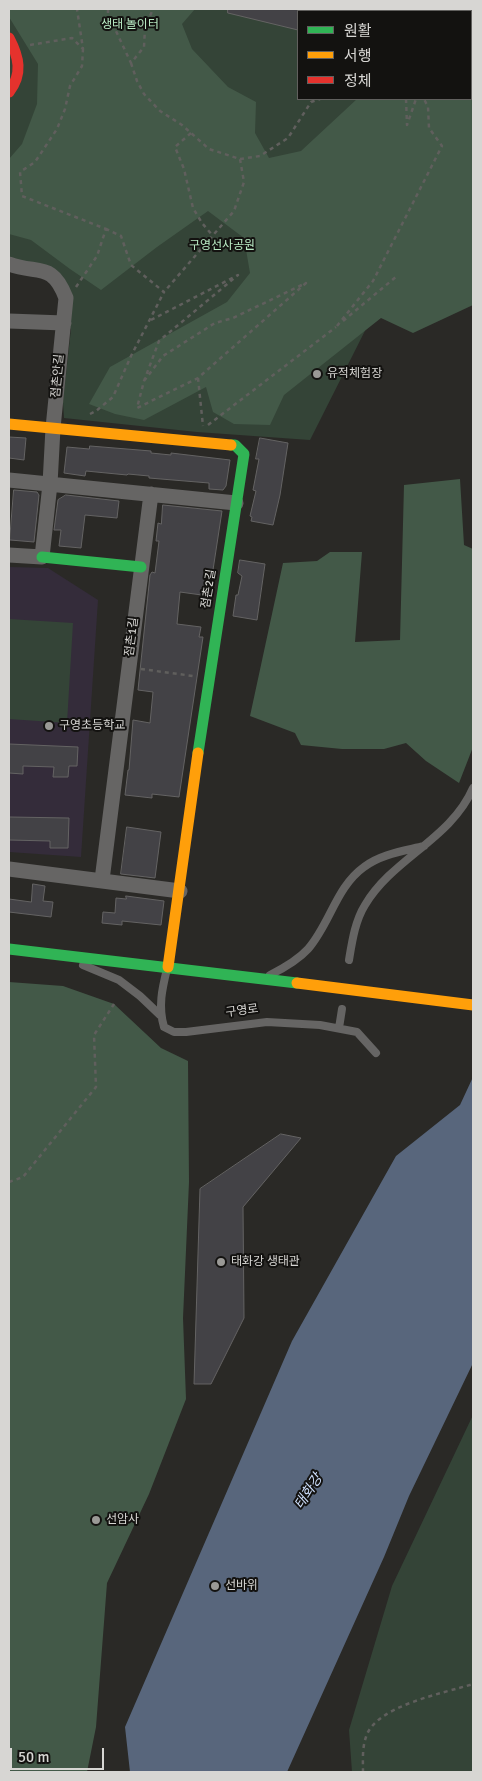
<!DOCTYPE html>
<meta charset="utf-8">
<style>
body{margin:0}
#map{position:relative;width:482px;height:1781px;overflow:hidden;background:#2a2926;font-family:Signika,"Noto Sans KR",sans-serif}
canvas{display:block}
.frame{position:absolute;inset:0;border:10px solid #d7d6d3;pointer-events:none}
.legend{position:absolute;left:297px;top:10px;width:175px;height:90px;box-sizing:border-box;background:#131210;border:1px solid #61605e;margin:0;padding:6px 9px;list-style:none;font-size:15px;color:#d7d6d3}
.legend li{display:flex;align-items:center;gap:10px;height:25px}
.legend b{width:25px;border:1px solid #61605e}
.scale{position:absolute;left:10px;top:1748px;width:94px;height:22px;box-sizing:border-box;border:2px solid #d7d6d3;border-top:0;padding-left:6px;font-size:15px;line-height:18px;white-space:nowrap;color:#d7d6d3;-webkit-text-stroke:4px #131210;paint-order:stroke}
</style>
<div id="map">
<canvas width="482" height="1781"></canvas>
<div class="frame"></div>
<ul class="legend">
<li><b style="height:6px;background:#30b455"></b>원활</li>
<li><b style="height:6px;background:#ff9f0a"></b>서행</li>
<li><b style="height:6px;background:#e5322d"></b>정체</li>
</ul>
<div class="scale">50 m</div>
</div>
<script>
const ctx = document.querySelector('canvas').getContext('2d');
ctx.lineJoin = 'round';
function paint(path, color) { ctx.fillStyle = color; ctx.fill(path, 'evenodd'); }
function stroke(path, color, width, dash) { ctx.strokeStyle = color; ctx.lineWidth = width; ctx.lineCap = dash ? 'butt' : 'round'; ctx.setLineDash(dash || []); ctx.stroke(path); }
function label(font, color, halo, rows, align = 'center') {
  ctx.font = font + ' Signika,"Noto Sans KR",sans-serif'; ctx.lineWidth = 4; ctx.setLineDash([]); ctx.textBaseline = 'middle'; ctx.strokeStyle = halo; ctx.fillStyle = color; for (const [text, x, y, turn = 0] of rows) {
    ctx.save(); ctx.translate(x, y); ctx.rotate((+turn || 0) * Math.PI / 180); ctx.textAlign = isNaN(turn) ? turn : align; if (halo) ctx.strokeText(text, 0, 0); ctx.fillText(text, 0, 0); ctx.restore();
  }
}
paint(new Path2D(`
 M9 567 48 568 98 600 81 857 9 852Z`), '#342c3a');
paint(new Path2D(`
 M9 9H473V83L471 11H298V99H469L456 150 310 440 197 432 64 418 63 402 71 329 64 323 62 286 9 264Z
 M9 619 73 623 67 723 9 719Z
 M473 1415V1772H352L349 1730 392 1586Z`), '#344437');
paint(new Path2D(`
 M9 9H195L182 24 192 49 228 87 256 102 255 133 269 158 301 151 357 99H471V11H426L429 9H473V305L413 333 381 318 284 395 270 425 234 424 213 412 206 387 144 420 115 414 89 404 110 367 227 302 250 273 244 238 208 211 157 247 101 290 70 269 31 240 9 234V159L22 144 37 104 38 64 9 17Z
 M460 479 464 545 473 549V747L459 783 426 761 406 743 384 749H342L301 745 295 733 250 716 283 563 317 561 330 552H362L355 642 400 640 404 485Z
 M9 982 63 986 114 1004 161 1048 188 1061 189 1182 183 1318 186 1399 149 1494 107 1583 96 1727 87 1772H9Z`), '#435948');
paint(new Path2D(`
 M473 1077V1363L409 1496 384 1557 287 1772H130L125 1727 292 1341 396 1156 460 1105Z`), '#58667c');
const building = new Path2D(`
 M228 9H298V30L228 13Z
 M9 437 26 438 24 460 9 458Z
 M260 438 288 443 280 495 273 525 251 521 252 517 250 516 256 491 253 490 259 459H256Z
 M90 446 151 451V453L171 455V453L230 460 226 486 223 490 209 489V483L149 478V476L128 474 127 475 86 471 85 476 64 473 67 447 89 449Z
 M14 490 37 492 39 495 34 542 10 540Z
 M66 495 119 501 117 518 85 515 81 548 59 546 61 530H54L58 500Z
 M163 505 222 511 209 596 180 592 177 624 201 627 199 637H203L179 797 152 794V798L125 795 128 770H129L133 720 150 723 153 692 138 690 150 575 152 572 155 573 159 541H156L158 523 161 524Z
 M240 560 265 564 257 620 233 616 236 595H238L242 576 238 573Z
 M9 744 78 747 77 766H69L68 777H53L54 767 23 766V774L9 773Z
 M9 817 69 818 68 848H50V841L9 840Z
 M127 827 161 832 155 878 121 874Z
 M33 884 45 886 43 901 53 902 51 917 9 912V899L31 902Z
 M126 896 164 901 161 925 122 921V925L102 923 103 912 115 913 116 898 126 899Z
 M281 1134 301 1138 243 1207 244 1318 211 1384H194L200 1189Z`);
paint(building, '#434246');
stroke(building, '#646363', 1);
stroke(new Path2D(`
 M108 9V14L131 63 144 47 145 28 153 9
 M381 11V9
 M30 45 72 38 83 49 77 9
 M131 63 137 81 144 94 160 111 182 125 209 149 240 159 244 182 234 211 164 292
 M406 99 407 125 416 99
 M191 133 175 147 184 169 193 208 202 223 213 236
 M240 159 260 156 288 138 311 102 320 99
 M76 287 97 256 106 229 22 196 20 172 35 162 57 129 65 109 70 86 82 66 83 49
 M343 321 397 276
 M337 326 373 281 442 146 429 128 428 107 424 99
 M198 378 203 426
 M144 381 163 356 215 323 233 318 306 283 198 378 137 408 144 381 159 341 238 275 151 320
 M90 414 96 411 113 397 131 356 164 292 131 265 121 236 106 229
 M208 425 336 327
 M141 669 193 676
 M9 1182 23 1177 96 1087 94 1035 114 1004
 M363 1772C363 1761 362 1748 366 1737 375 1706 444 1693 473 1684`), '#605f5d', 2.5, [4, 4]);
stroke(new Path2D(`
 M349 960C352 942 355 921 365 905 393 858 451 839 473 788
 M83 965 119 980 140 996 160 1015
 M167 969C162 989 158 1007 164 1027L174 1032H186L267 1022 320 1025 357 1032 376 1053
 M270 975C284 968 298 960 308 949 330 924 336 887 364 867 381 854 404 851 424 846
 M339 1028 342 1009`), '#666564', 8);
stroke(new Path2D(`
 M9 264C38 275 52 261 66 298L53 428 50 484 42 557 9 555
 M9 321 64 323
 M9 480 236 503
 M9 869 180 891
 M102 880 151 494`), '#666564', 15);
stroke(new Path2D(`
 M42 557 141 567
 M198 753 244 454 235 445H231
 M9 949 297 983`), '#30b455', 11);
stroke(new Path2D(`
 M9 424 231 445
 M168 967 198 753
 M297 983 473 1005`), '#ff9f0a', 11);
stroke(new Path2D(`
 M9 38C19 57 23 74 9 92`), '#e5322d', 11);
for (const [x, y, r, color] of [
 [317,374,5,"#9a9996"],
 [49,726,5,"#9a9996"],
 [221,1262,5,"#9a9996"],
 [96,1520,5,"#9a9996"],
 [215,1586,5,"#9a9996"]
]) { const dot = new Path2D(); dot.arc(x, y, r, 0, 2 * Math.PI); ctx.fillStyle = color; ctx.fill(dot); stroke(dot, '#131210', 2); }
label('12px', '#b9ebc4', '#131210', [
 ["생태 놀이터",130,25],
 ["구영선사공원",222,246]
]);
label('12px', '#d7d6d3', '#131210', [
 ["유적체험장",327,374],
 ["구영초등학교",59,726],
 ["태화강 생태관",231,1262],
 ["선암사",106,1520],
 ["선바위",225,1586]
], 'left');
label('12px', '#d7d6d3', '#131210', [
 ["점촌안길",58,376,-85],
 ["점촌2길",209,589,-81],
 ["점촌1길",132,637,-83],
 ["구영로",242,1011,-7]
]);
label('italic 14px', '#cddefb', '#131210', [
 ["태화강",309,1492,-57]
]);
</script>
